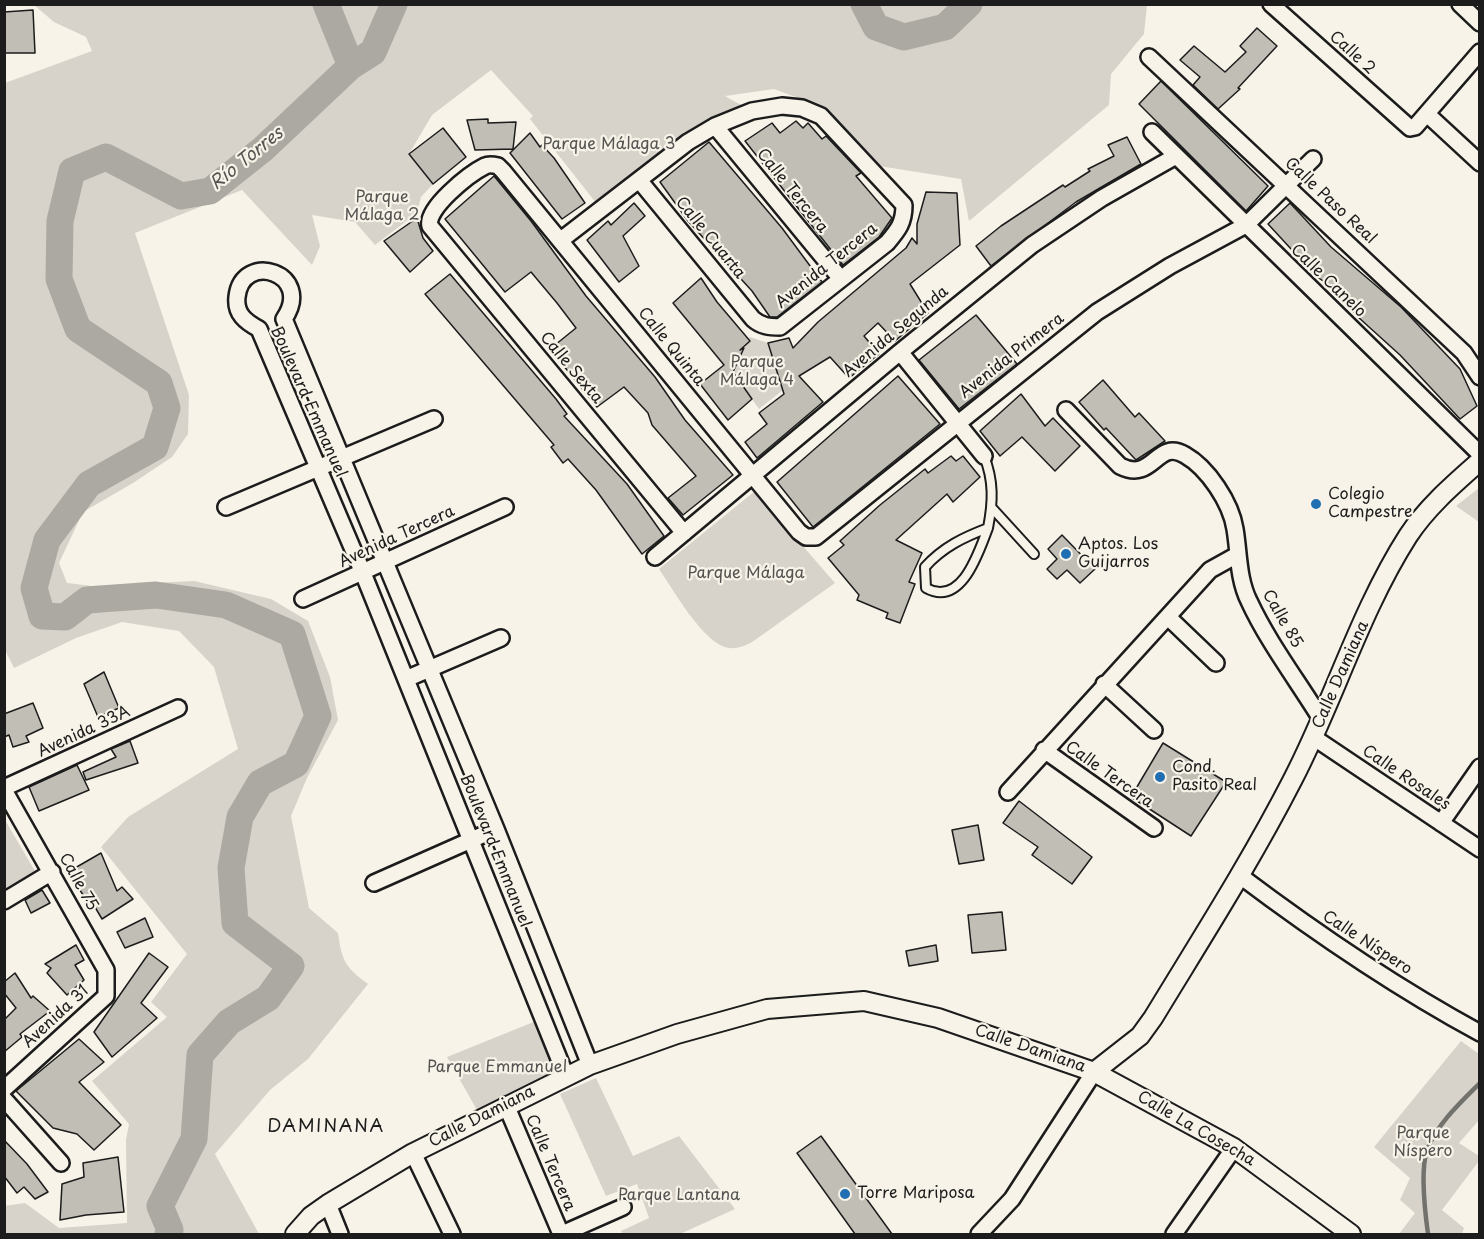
<!DOCTYPE html>
<meta charset="utf-8">
<style>
body{margin:0}
#map{position:relative;width:1484px;height:1239px;overflow:hidden;background:#f7f3e8;font-family:"Playpen Sans",sans-serif}
canvas{display:block}
.frame{position:absolute;inset:0;border:6px solid #1c1c1c;pointer-events:none}
</style>
<div id="map">
<canvas width="1484" height="1239"></canvas>
<div class="frame"></div>
</div>
<script>
const ctx = document.querySelector('canvas').getContext('2d');
ctx.lineJoin = 'round';
function paint(path, color) { ctx.fillStyle = color; ctx.fill(path, 'evenodd'); }
function stroke(path, color, width, dash) { ctx.strokeStyle = color; ctx.lineWidth = width; ctx.lineCap = dash ? 'butt' : 'round'; ctx.setLineDash(dash || []); ctx.stroke(path); }
function label(font, color, halo, rows, align = 'center') {
  ctx.font = font + ' "Playpen Sans",sans-serif'; ctx.lineWidth = 4.5; ctx.setLineDash([]); ctx.textBaseline = 'middle'; ctx.strokeStyle = halo; ctx.fillStyle = color; for (const [text, x, y, turn = 0] of rows) {
    ctx.save(); ctx.translate(x, y); ctx.rotate((+turn || 0) * Math.PI / 180); ctx.textAlign = isNaN(turn) ? turn : align; if (halo) ctx.strokeText(text, 0, 0); ctx.fillText(text, 0, 0); ctx.restore();
  }
}
paint(new Path2D(`
 M34 5H1147L1144 34 1111 74 1109 105 969 221 961 179 879 166 823 107 774 89 725 96 752 111 715 126 600 208 530 119 533 116 491 70 432 115 409 154 433 184 421 197 417 213 375 245 355 222 312 215 320 246 312 265 242 190 135 233 189 395 188 434 172 457 133 483 83 512 59 563 67 583 92 586 194 581 271 599 308 621 330 677 338 720 307 778 291 816 309 908 338 933C342 961 345 967 368 984L308 1059 270 1090 215 1154 259 1234H5L4 1206 25 1203 59 1228 127 1223 126 1140 129 1124 92 1081 167 1017 151 1002 187 954 101 847 128 817 238 749 214 667 179 631 122 622 76 638 14 668 5 650V83L92 51 86 37 54 22Z
 M750 337 768 343 783 390 759 409 733 372Z
 M1479 488V522L1456 506Z
 M755 491 835 583 755 640C747 645 739 649 729 648 704 645 673 589 659 569Z
 M5 820 35 871 5 890H4Z
 M536 1021 555 1072 477 1110 447 1057Z
 M1461 1041 1479 1054 1480 1119 1459 1143 1479 1156V1161L1442 1210 1464 1228 1462 1234H1399L1415 1213 1400 1200 1410 1178 1374 1147Z
 M596 1078 633 1156 679 1136 735 1209 680 1234H623L621 1231 649 1218 637 1184 606 1196 560 1094Z`), '#d7d3cb');
stroke(new Path2D(`
 M1428 1234C1425 1212 1420 1171 1427 1150 1437 1124 1461 1102 1480 1083`), '#72716c', 4.5);
stroke(new Path2D(`
 M326 4 351 66
 M864 4 876 27 904 37 945 27 969 4
 M168 1234 170 1230 160 1206 194 1139 200 1055 229 1022 268 998 291 966 235 923 231 868 240 817 260 783 296 764 318 716 292 634 226 605 156 595 87 600 65 617 42 616 34 588 47 540 89 484 155 447 167 408 159 383 78 329 59 279 60 221 72 171 106 157 181 196 210 191 263 149 351 66 373 52 394 4`), '#aca9a2', 27);
const building = new Path2D(`
 M33 10 35 53H4V12Z
 M1257 28 1277 46 1238 88 1240 89 1218 109 1193 85 1200 77 1180 60 1194 46 1225 72 1246 52 1240 46Z
 M1161 81 1268 186 1246 211 1139 104Z
 M488 119V123L516 122 513 149 475 150 467 120Z
 M796 121 803 128 808 123 822 139 826 136 861 173 856 176 892 218 879 237 843 265 745 141 772 123 780 133Z
 M443 128 466 157 433 184 409 154Z
 M530 133 540 147 542 145 554 158 585 203 562 219 510 153Z
 M1127 137 1141 164 1076 202 991 266 976 246 1001 226 1063 185 1065 187 1090 171 1088 169 1114 156 1108 145Z
 M709 142 782 228 822 282 777 317H770L752 291 688 221 660 182Z
 M494 176 531 221 586 296 655 377 685 420 733 475 683 515 668 498 696 476 652 425 648 413 624 387 597 407 550 349 576 328 557 303 531 272 505 292 445 219Z
 M926 192 957 193 960 245 910 284 928 313 895 341 878 323 864 336 879 354 849 378 830 357 799 376 823 402 757 458 745 442 767 424 759 413 784 394 768 343 789 338 793 348 818 322 906 248 912 238 917 244V224Z
 M634 203 645 216 623 236 639 266 619 282 587 240 608 221 611 225Z
 M1290 203 1331 247 1401 307 1460 369 1477 406 1460 419 1400 355 1358 317 1333 288 1316 276 1268 224Z
 M417 218 423 238 433 251 410 272 384 241Z
 M450 274 556 399 567 414 564 416 627 484 664 536 642 554 596 490 568 459 563 463 551 447 554 445 425 294Z
 M701 278 717 302 750 341 740 350 744 348 733 372 752 399 728 420 700 384 724 365 673 303Z
 M976 315 1017 364 959 409 919 360Z
 M898 376 940 424 813 527 777 482Z
 M1103 380 1135 417 1139 413 1165 441 1136 460 1106 428 1104 430 1079 402Z
 M1021 394 1045 426 1053 418 1080 446 1055 471 1022 437 1000 456 980 431Z
 M951 456 956 461 963 456 980 477 953 502 947 494 896 540 922 553 909 582 915 584 900 623 886 618 888 613 857 600 859 595 828 558 844 545 840 541 880 505 925 469 928 473Z
 M1062 535 1095 569 1080 583 1067 570 1057 579 1047 569 1057 559 1048 549Z
 M104 672 119 708 98 717 84 684Z
 M33 703 43 728 26 736 29 742 13 747 9 735 4 737V714Z
 M130 741 138 763 86 780 83 772 116 757 111 749Z
 M1163 743 1226 782 1191 836 1131 797Z
 M77 765 89 790 39 811 29 787Z
 M1019 801 1092 857 1072 884 1032 855 1038 847 1003 823Z
 M978 825 984 860 959 864 952 830Z
 M101 853 117 891 122 887 133 899 102 919 92 902 89 904 68 872Z
 M42 890 50 903 31 913 25 900Z
 M1002 912 1006 950 972 953 968 915Z
 M145 918 153 937 125 948 117 932Z
 M76 945 84 960 75 965 84 980 67 995 47 973 51 968 45 964Z
 M936 945 938 961 909 966 906 951Z
 M149 953 168 967 141 1003 157 1018 112 1057 94 1032Z
 M15 973 31 998 33 996 50 1011 20 1034 22 1037 4 1052V1020L16 1008 4 993V982Z
 M79 1039 104 1062 79 1082 121 1125 94 1150 77 1134 53 1128 16 1091Z
 M821 1136 892 1234H855L797 1153Z
 M4 1140 27 1164 48 1192 35 1199 24 1187 17 1193 4 1176Z
 M118 1157 124 1212 86 1215 60 1220 62 1184 84 1177 83 1163Z`);
paint(building, '#c0beb5');
stroke(building, '#1c1c1c', 1.5);
const service = new Path2D(`
 M984 456C994 481 993 502 988 528 964 537 943 547 925 567L926 588C962 608 979 551 988 528
 M992 508 1034 554`);
const minor = new Path2D(`
 M1271 4 1410 128 1415 127 1480 52
 M1460 4 1480 23
 M1149 57 1464 353 1480 377
 M1427 114 1480 163
 M715 126 841 279
 M1152 132 1480 454
 M561 240 688 142 715 126 752 111 782 106 802 108 821 116 904 205C904 223 898 230 887 243L780 327C769 327 761 326 753 319L639 180
 M900 352 984 456
 M1066 410 1120 466C1154 483 1156 438 1185 455 1208 468 1231 503 1235 529 1239 553 1238 579 1249 601 1268 642 1297 680 1321 719
 M226 507 434 419
 M684 533 430 226C425 209 469 174 485 166 489 164 494 165 498 166L503 171 799 532 806 537H816L1097 312 1170 266 1246 225 1313 159
 M655 557 900 352 1032 245 1102 198 1176 156
 M303 599 505 507
 M1168 617 1216 663
 M406 679 501 638
 M1104 684 1154 730
 M1313 737 1480 849
 M1044 750 1154 828
 M4 788 178 708
 M4 790 106 970V996L4 1089
 M1008 792 1210 570 1237 555
 M1441 823 1480 767
 M1239 875C1316 933 1395 987 1480 1033
 M374 883 496 829
 M4 901 52 872
 M566 1076 363 573 259 329C246 322 235 314 237 297 242 250 315 273 284 319L496 829 590 1065
 M4 1099 61 1163
 M506 1105 561 1234
 M413 1153 452 1234
 M328 1204 340 1234
 M562 1234 623 1207
 M979 1234 1012 1199 1094 1072
 M1174 1234 1234 1148`);
const tertiary = new Path2D(`
 M1094 1072 1140 1036 1153 1018C1201 939 1251 861 1293 779 1334 700 1360 611 1408 536 1427 507 1454 484 1480 461
 M295 1234 311 1216 328 1204 413 1153 590 1065 677 1034 767 1009 864 1001 938 1018 1094 1072 1234 1148 1351 1234`);
stroke(service, '#1c1c1c', 12);
stroke(minor, '#1c1c1c', 20);
stroke(tertiary, '#1c1c1c', 22);
stroke(service, '#f7f3e8', 8);
stroke(minor, '#f7f3e8', 15);
stroke(tertiary, '#f7f3e8', 18);
for (const [x, y, r, color] of [
 [1316,504,6,"#1f6fb2"],
 [1066,554,6,"#1f6fb2"],
 [1160,777,6,"#1f6fb2"],
 [845,1194,6,"#1f6fb2"]
]) { const dot = new Path2D(); dot.arc(x, y, r, 0, 2 * Math.PI); ctx.fillStyle = color; ctx.fill(dot); stroke(dot, '#f7f3e8', 2); }
label('16px', '#1c1c1c', '#f7f3e8', [
 ["Calle 2",1352,53,42],
 ["Calle Tercera",792,191,51],
 ["Calle Paso Real",1330,201,43],
 ["Calle Cuarta",710,238,51],
 ["Avenida Tercera",827,266,-39],
 ["Calle Canelo",1328,281,44],
 ["Avenida Segunda",896,332,-40],
 ["Calle Quinta",671,347,51],
 ["Avenida Primera",1012,356,-38],
 ["Calle Sexta",571,368,50],
 ["Boulevard Emmanuel",308,402,66],
 ["Avenida Tercera",397,537,-25],
 ["Calle 85",1282,619,60],
 ["Calle Damiana",1341,675,-66],
 ["Avenida 33A",84,732,-25],
 ["Calle Tercera",1109,775,35],
 ["Calle Rosales",1406,778,34],
 ["Boulevard Emmanuel",495,851,68],
 ["Calle 75",78,882,61],
 ["Calle Níspero",1367,943,33],
 ["Avenida 31",56,1017,-43],
 ["Calle Damiana",1030,1049,19],
 ["Calle Damiana",482,1117,-27],
 ["Calle La Cosecha",1196,1129,30],
 ["Calle Tercera",550,1163,67]
]);
label('16px', '#545351', '#f7f3e8', [
 ["Parque Málaga 3",609,145],
 ["Parque",382,198],
 ["Málaga 2",382,216],
 ["Parque",757,363],
 ["Málaga 4",757,381],
 ["Parque Málaga",746,574],
 ["Parque Emmanuel",497,1068],
 ["Parque",1423,1134],
 ["Níspero",1423,1152],
 ["Parque Lantana",679,1196]
]);
label('16px', '#1c1c1c', '#f7f3e8', [
 ["Colegio",1328,495],
 ["Campestre",1328,513],
 ["Aptos. Los",1078,545],
 ["Guijarros",1078,563],
 ["Cond.",1172,768],
 ["Pasito Real",1172,786],
 ["Torre Mariposa",857,1194]
], 'left');
label('italic 18px', '#565452', '#f7f3e8', [
 ["Río Torres",247,159,-39]
]);
ctx.letterSpacing = '1.5px';
label('18px', '#1c1c1c', '#f7f3e8', [
 ["DAMINANA",326,1127]
]);
ctx.letterSpacing = '0px';
</script>
